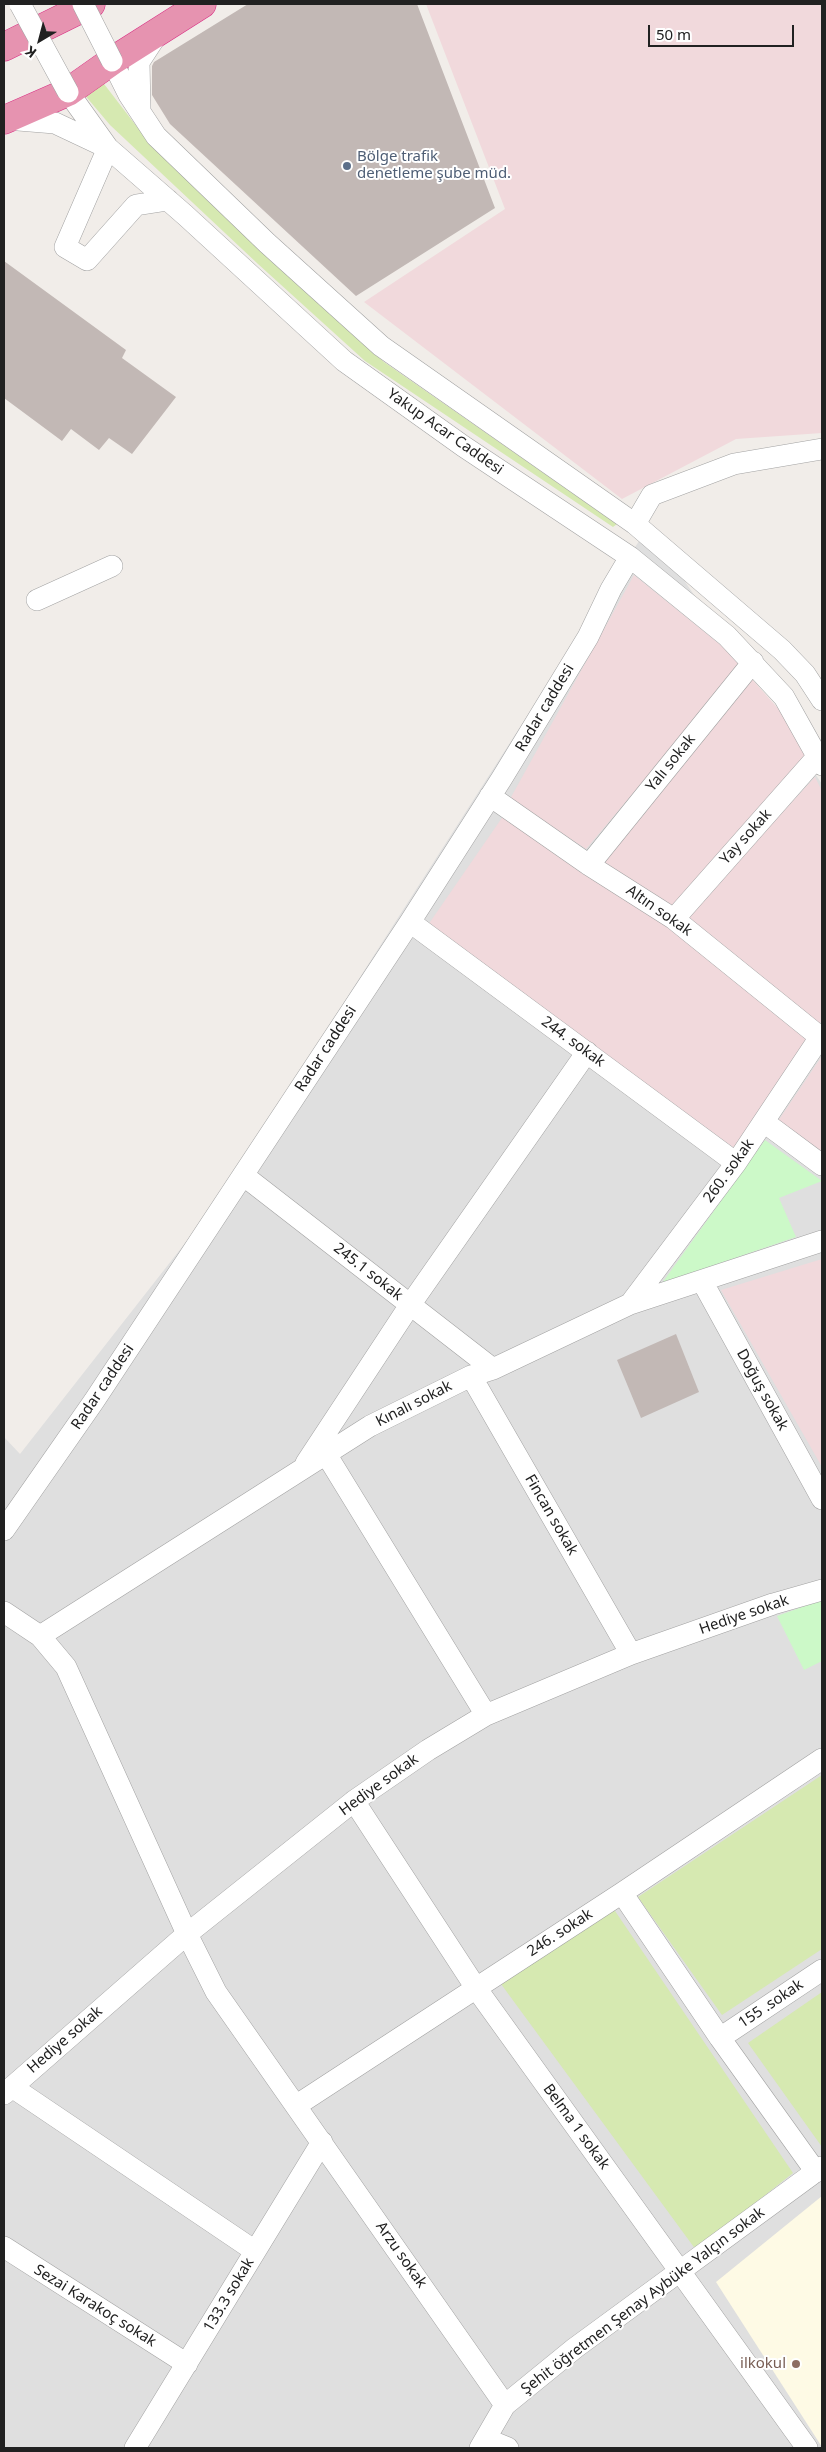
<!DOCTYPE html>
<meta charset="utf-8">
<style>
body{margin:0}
#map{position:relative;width:826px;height:2452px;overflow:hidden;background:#f1ede9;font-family:"Noto Sans",sans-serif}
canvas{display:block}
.frame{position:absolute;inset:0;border:5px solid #212121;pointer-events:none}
.north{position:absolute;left:15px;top:15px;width:50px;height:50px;-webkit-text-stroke:4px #fff;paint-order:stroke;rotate:217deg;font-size:14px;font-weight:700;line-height:20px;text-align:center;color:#212121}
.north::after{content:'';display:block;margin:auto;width:18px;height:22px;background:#212121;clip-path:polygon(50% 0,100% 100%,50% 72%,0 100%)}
.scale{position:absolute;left:648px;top:25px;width:146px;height:22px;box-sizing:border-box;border:2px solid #212121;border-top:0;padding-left:6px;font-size:15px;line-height:18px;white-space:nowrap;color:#212121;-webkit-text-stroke:4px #fff;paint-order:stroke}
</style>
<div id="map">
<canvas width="826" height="2452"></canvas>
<div class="frame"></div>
<div class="north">K</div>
<div class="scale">50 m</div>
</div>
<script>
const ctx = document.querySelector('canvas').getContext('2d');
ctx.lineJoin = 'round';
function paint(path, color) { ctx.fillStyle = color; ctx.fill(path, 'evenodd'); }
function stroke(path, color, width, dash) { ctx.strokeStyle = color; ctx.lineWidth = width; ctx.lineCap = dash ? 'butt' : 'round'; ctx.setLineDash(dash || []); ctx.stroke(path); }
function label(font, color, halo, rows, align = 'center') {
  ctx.font = font + ' "Noto Sans",sans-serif'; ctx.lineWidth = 4; ctx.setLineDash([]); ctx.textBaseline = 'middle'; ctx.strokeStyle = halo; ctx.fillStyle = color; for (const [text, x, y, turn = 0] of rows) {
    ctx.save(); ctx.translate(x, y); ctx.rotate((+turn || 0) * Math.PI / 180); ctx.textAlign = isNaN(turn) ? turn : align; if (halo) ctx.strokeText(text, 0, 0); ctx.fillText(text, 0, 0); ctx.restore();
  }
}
paint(new Path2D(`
 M648 527 822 784V2448H4V1437L20 1454 211 1210Z`), '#dfdfdf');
paint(new Path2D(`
 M426 4H822V433L736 439 622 499 364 302 505 209Z
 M634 575 743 663 586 849 510 799Z
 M750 677 783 714 810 755 674 909 602 863Z
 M815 777 822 791V1020L818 1026 686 917Z
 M506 812 676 929 809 1038 734 1148 428 925Z
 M822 1056V1153L778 1121Z
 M822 1259V1467L721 1290Z`), '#f1d9dc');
paint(new Path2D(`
 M822 2196V2447L716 2282Z`), '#fefae5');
paint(new Path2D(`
 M101 80 141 132 331 314 384 362 617 524 613 527 365 361 258 264 110 125 83 93Z
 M822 1775V1949L722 2015 638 1897Z
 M613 1908 793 2173 696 2250 501 1984Z
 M822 1992V2147L748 2043Z`), '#d6e9b1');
paint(new Path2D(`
 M765 1140 822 1181 779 1198 796 1237 662 1283Z
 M822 1600V1661L804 1670 777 1616Z`), '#ccf9c8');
paint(new Path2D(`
 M248 4H417L495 208 356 296 170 124 152 95V66L154 62Z
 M4 261 126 350 122 358 176 397 132 454 109 438 99 450 71 429 62 441 4 398Z
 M676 1334 699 1392 641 1418 617 1360Z`), '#c2b8b5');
const minor = new Path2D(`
 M112 61 129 95 156 136 267 243 381 346 635 524 782 650 805 674 822 700
 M68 92 108 148 185 215 344 361 463 446 630 557 727 636 784 697 822 765
 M140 110 139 62 156 36
 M6 119 55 123 108 148 65 247 87 260 136 205 168 200
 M635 524 652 495 734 464 822 449
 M37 600 112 566
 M490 796 589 865 674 919 820 1037
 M589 865 753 662
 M674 919 818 756
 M410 922 736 1163
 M764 1122 822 1165
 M243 1175 493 1369
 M702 1281 822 1499
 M630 1304 736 1163 822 1034
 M471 1376 631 1654
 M326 1454 486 1715
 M306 1463 410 1305 587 1052
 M4 1530 94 1401 410 922 502 778 588 637 611 589 630 557
 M4 1612 40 1636 66 1667 187 1934 216 1992 505 2405
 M40 1636 370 1426 471 1376 493 1369 630 1304 822 1241
 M354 1801 476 1988 807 2448
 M622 1893 720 2038 816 2172
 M720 2038 822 1970
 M12 2087 255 2251
 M4 2094 187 1934 354 1801 428 1750 486 1715 631 1654 773 1604 822 1590
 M297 2105 622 1893 822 1759
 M4 2247 187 2364
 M486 2439 508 2448
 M135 2448 322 2142
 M480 2448 505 2405 575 2348 822 2167`);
const highway = new Path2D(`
 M4 47 91 4
 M4 120 68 92 112 61 202 4`);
stroke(minor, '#a2a2a2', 22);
stroke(highway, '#d82d83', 29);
stroke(minor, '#fff', 21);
stroke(highway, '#e693b0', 28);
const minorBridge = new Path2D(`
 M20 4 68 92
 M83 4 112 61`);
stroke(minorBridge, '#a2a2a2', 22, []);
stroke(minorBridge, '#fff', 21);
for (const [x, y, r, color] of [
 [347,166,5,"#5c6f8a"],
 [796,2364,5,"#8d6e63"]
]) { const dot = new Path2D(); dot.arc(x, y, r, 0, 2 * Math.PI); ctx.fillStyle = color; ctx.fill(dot); stroke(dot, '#fff', 2); }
label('15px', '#4e5e75', '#fff', [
 ["Bölge trafik",357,157],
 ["denetleme şube müd.",357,174]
], 'left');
label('15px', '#212121', '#fff', [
 ["Yakup Acar Caddesi",445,432,35],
 ["Radar caddesi",545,708,-59],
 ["Yalı sokak",671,763,-51],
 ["Yay sokak",746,837,-48],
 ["Altın sokak",659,911,35],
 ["244. sokak",573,1042,36],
 ["Radar caddesi",326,1049,-57],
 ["260. sokak",729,1171,-54],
 ["245.1 sokak",368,1272,38],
 ["Radar caddesi",103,1387,-56],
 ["Doğuş sokak",762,1390,61],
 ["Kınalı sokak",414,1404,-27],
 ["Fincan sokak",551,1515,60],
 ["Hediye sokak",744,1615,-19],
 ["Hediye sokak",379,1785,-36],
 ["246. sokak",560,1933,-33],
 ["155 .sokak",771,2004,-34],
 ["Hediye sokak",65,2040,-41],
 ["Belma 1 sokak",576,2127,54],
 ["Arzu sokak",401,2255,55],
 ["133.3 sokak",229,2295,-59],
 ["Şehit öğretmen Şenay Aybüke Yalçın sokak",643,2301,-37],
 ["Sezai Karakoç sokak",95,2306,32]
]);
label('15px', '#785e54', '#fff', [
 ["ilkokul",786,2364]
], 'right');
</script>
